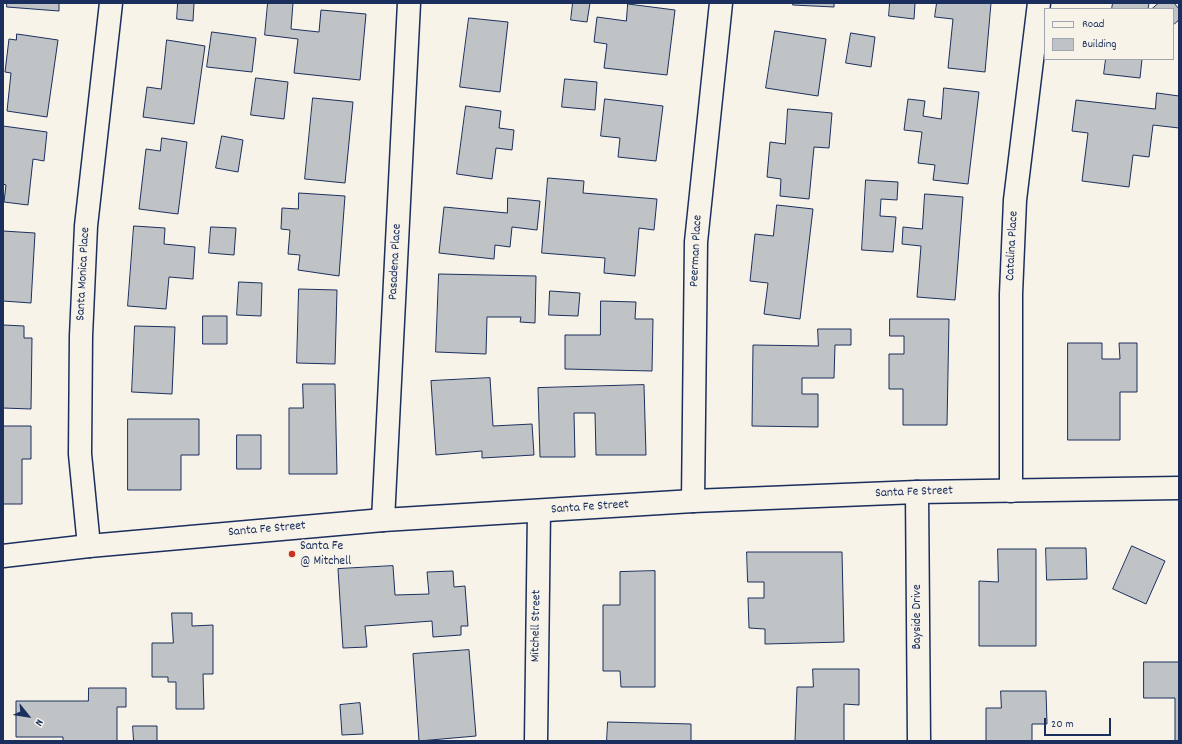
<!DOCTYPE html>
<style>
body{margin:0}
#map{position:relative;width:1182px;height:744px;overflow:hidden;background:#f7f3e8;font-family:Dekko,sans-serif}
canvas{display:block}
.frame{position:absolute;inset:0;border:4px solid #1b2f5e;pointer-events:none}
.legend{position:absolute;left:1044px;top:8px;width:130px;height:52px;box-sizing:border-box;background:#f7f3e8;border:1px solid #9fa5b1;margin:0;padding:5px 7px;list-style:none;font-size:12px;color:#1b2f5e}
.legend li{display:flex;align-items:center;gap:8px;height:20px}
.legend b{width:20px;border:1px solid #9fa5b1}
.north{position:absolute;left:8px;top:696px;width:40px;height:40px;-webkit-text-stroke:3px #f7f3e8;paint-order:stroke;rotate:120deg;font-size:11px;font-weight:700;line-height:16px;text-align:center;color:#1b2f5e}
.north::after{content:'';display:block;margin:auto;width:14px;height:18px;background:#1b2f5e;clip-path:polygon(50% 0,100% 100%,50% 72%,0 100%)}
.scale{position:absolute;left:1044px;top:718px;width:67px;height:18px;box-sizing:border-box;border:2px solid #1b2f5e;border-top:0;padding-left:5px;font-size:12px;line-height:14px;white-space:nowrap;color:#1b2f5e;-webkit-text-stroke:3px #f7f3e8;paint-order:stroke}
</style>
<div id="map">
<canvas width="1182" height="744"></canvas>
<div class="frame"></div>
<ul class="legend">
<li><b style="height:5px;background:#f7f3e8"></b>Road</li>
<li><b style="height:11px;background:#c0c3c5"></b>Building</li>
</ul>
<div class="north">N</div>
<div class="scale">20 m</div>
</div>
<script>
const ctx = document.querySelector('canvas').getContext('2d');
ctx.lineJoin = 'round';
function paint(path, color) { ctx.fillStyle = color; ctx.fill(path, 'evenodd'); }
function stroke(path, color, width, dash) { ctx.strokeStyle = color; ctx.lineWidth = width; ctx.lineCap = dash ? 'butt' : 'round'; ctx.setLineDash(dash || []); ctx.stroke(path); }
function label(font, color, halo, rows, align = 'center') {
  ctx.font = font + ' Dekko,sans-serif'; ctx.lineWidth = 3; ctx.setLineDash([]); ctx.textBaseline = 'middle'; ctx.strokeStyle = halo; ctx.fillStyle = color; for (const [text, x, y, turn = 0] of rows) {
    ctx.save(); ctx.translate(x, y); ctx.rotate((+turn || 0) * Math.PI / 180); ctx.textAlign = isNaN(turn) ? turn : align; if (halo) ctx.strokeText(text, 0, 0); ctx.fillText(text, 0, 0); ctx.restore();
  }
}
const building = new Path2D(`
 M7 3H59V11L7 7Z
 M178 3H194L193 21 177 19Z
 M268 3H293L291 29 319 32 321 10 366 14 360 80 294 73 298 39 265 35Z
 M573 3H590L587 22 571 20Z
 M793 3H834V7L793 5Z
 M890 3H915L914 19 889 16Z
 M937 3H991L985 72 948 68 953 19 935 17Z
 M1113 3H1149L1148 9H1112Z
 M1159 3H1174L1179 9V20L1173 25V9H1152Z
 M628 4 675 10 667 75 604 68 607 44 594 42 597 17 626 21Z
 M469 18 508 22 500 92 460 87Z
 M775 31 826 39 818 96 766 88Z
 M212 32 256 38 252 72 207 67Z
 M851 33 875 37 871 67 846 63Z
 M17 34 58 40 47 117 7 111 11 73 5 72 9 39 16 40Z
 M167 40 205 46 194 124 143 117 147 87 161 89Z
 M1106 59H1142L1140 78 1104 74Z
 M256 78 288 82 284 119 251 115Z
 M565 79 597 82 595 110 562 107Z
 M944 88 979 92 968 184 933 180 935 165 918 163 922 132 904 130 908 99 925 101 923 116 941 119Z
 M1157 93 1179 96V128L1153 125 1149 157 1133 155 1129 187 1082 181 1088 133 1072 131 1076 100 1155 109Z
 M313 98 353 102 345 183 305 179Z
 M605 99 663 106 656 161 618 157 620 138 601 136Z
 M466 106 501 111 499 128 514 130 512 150 496 148 492 179 457 174Z
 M788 109 832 113 829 148 814 147 809 199 780 196 781 179 767 177 770 142 785 144Z
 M3 126 47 132 44 161 33 159 28 205 4 202 6 185 3 184Z
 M222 136 243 140 238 172 216 168Z
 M162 138 187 142 178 214 139 209 146 149 160 151Z
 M548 178 584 181 583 193 657 199 654 230 639 228 635 276 604 273 605 258 542 253Z
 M866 180 898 182 897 200 881 199 880 216 896 217 893 252 862 250Z
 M299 193 345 196 339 276 298 270 300 255 288 254 290 230 281 229 282 208 298 209Z
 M925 194 963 197 955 300 917 297 921 246 902 244 903 227 922 229Z
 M508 198 540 201 537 230 512 227 510 247 495 245 494 259 439 253 444 207 507 213Z
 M777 205 813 209 800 319 764 314 768 283 750 281 755 234 773 236Z
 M134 226 165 228 164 244 195 247 193 279 169 277 166 309 128 306Z
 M211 227 236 228 234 255 209 253Z
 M3 231 35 233 31 303 3 301Z
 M439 274 536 276 535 323 520 322 521 317H487L486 354 436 352Z
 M239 282 262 283 261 316 237 315Z
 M299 289 337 290 335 364 297 363Z
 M550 291 580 293 578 316 549 315Z
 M601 301 636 302 635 319H653L652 371 565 369V335H600Z
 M203 316H227V344H203Z
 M890 319H949L947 425H903V389H889V354H904V336H890Z
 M3 325 24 326V338H32L31 409 3 408Z
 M135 326 175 327 172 394 132 392Z
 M818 329H851V345H835L834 378H802V394H818V427L752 426 753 345 818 346Z
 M1068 343H1102V359H1120L1119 343H1137V392H1120V440H1068Z
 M490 378 493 426 532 424 534 455 482 458V451L436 455 431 381Z
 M303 384H335L337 474H289V408H303Z
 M644 385 646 455H596L595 413H574L575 457H540L538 388Z
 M128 419H199V455H181V490H128Z
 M3 426H31V459H22V504H3Z
 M237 435H261V469H237Z
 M1132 546 1165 561 1146 604 1113 589Z
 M1046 548H1086L1087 579 1047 580Z
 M998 549H1036V646H979V581L998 582Z
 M747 552H842L844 642 765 644V629L749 628 748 598H764V582H748Z
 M393 566 395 595 429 594 427 572 453 571 454 587 465 586 468 626H461V635L433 637 432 621 365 626 367 647 343 648 338 569Z
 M655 571V687H621L620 671H603V605H620V572Z
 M172 613H192V626L213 625V674H203L204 709H176V682H168V677H152V643H173Z
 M469 650 476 736 419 741 413 654Z
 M1144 662H1179V741H1175V698H1144Z
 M813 669H859V705L844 704V741H795L797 687H813Z
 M89 688H126V707H117V741H63V737H16V701H88Z
 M1001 691H1046L1047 724H1032V741H986V708H1001Z
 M360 703 363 734 342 735 340 705Z
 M608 722 691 724V741H607Z
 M133 726H157V741H134Z`);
paint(building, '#c0c3c5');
stroke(building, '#1b2f5e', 1);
const minor = new Path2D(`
 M1011 491V294L1015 200 1039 3
 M917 492 919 741
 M693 501 696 242 721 3
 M383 520 409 3
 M89 546 80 454 81 336 86 226 111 3
 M536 741 539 511`);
const tertiary = new Path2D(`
 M3 556 89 546 383 520 693 501 917 492 1179 488`);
stroke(minor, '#1b2f5e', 25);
stroke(tertiary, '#1b2f5e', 25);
stroke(minor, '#f7f3e8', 22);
stroke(tertiary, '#f7f3e8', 22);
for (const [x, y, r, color] of [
 [292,554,4,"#c8321e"]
]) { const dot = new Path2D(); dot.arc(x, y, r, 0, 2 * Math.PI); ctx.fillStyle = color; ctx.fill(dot); stroke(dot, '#f7f3e8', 1.5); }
label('13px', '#1b2f5e', '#f7f3e8', [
 ["Catalina Place",1013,246,-87],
 ["Peerman Place",697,251,-87],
 ["Pasadena Place",396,262,-87],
 ["Santa Monica Place",84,274,-87],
 ["Santa Fe Street",914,493,-2],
 ["Santa Fe Street",590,508,-4],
 ["Santa Fe Street",267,530,-5],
 ["Bayside Drive",918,617,-90],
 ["Mitchell Street",537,626,-89]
]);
label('13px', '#1b2f5e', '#f7f3e8', [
 ["Santa Fe",300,547],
 ["@ Mitchell",300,562]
], 'left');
</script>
